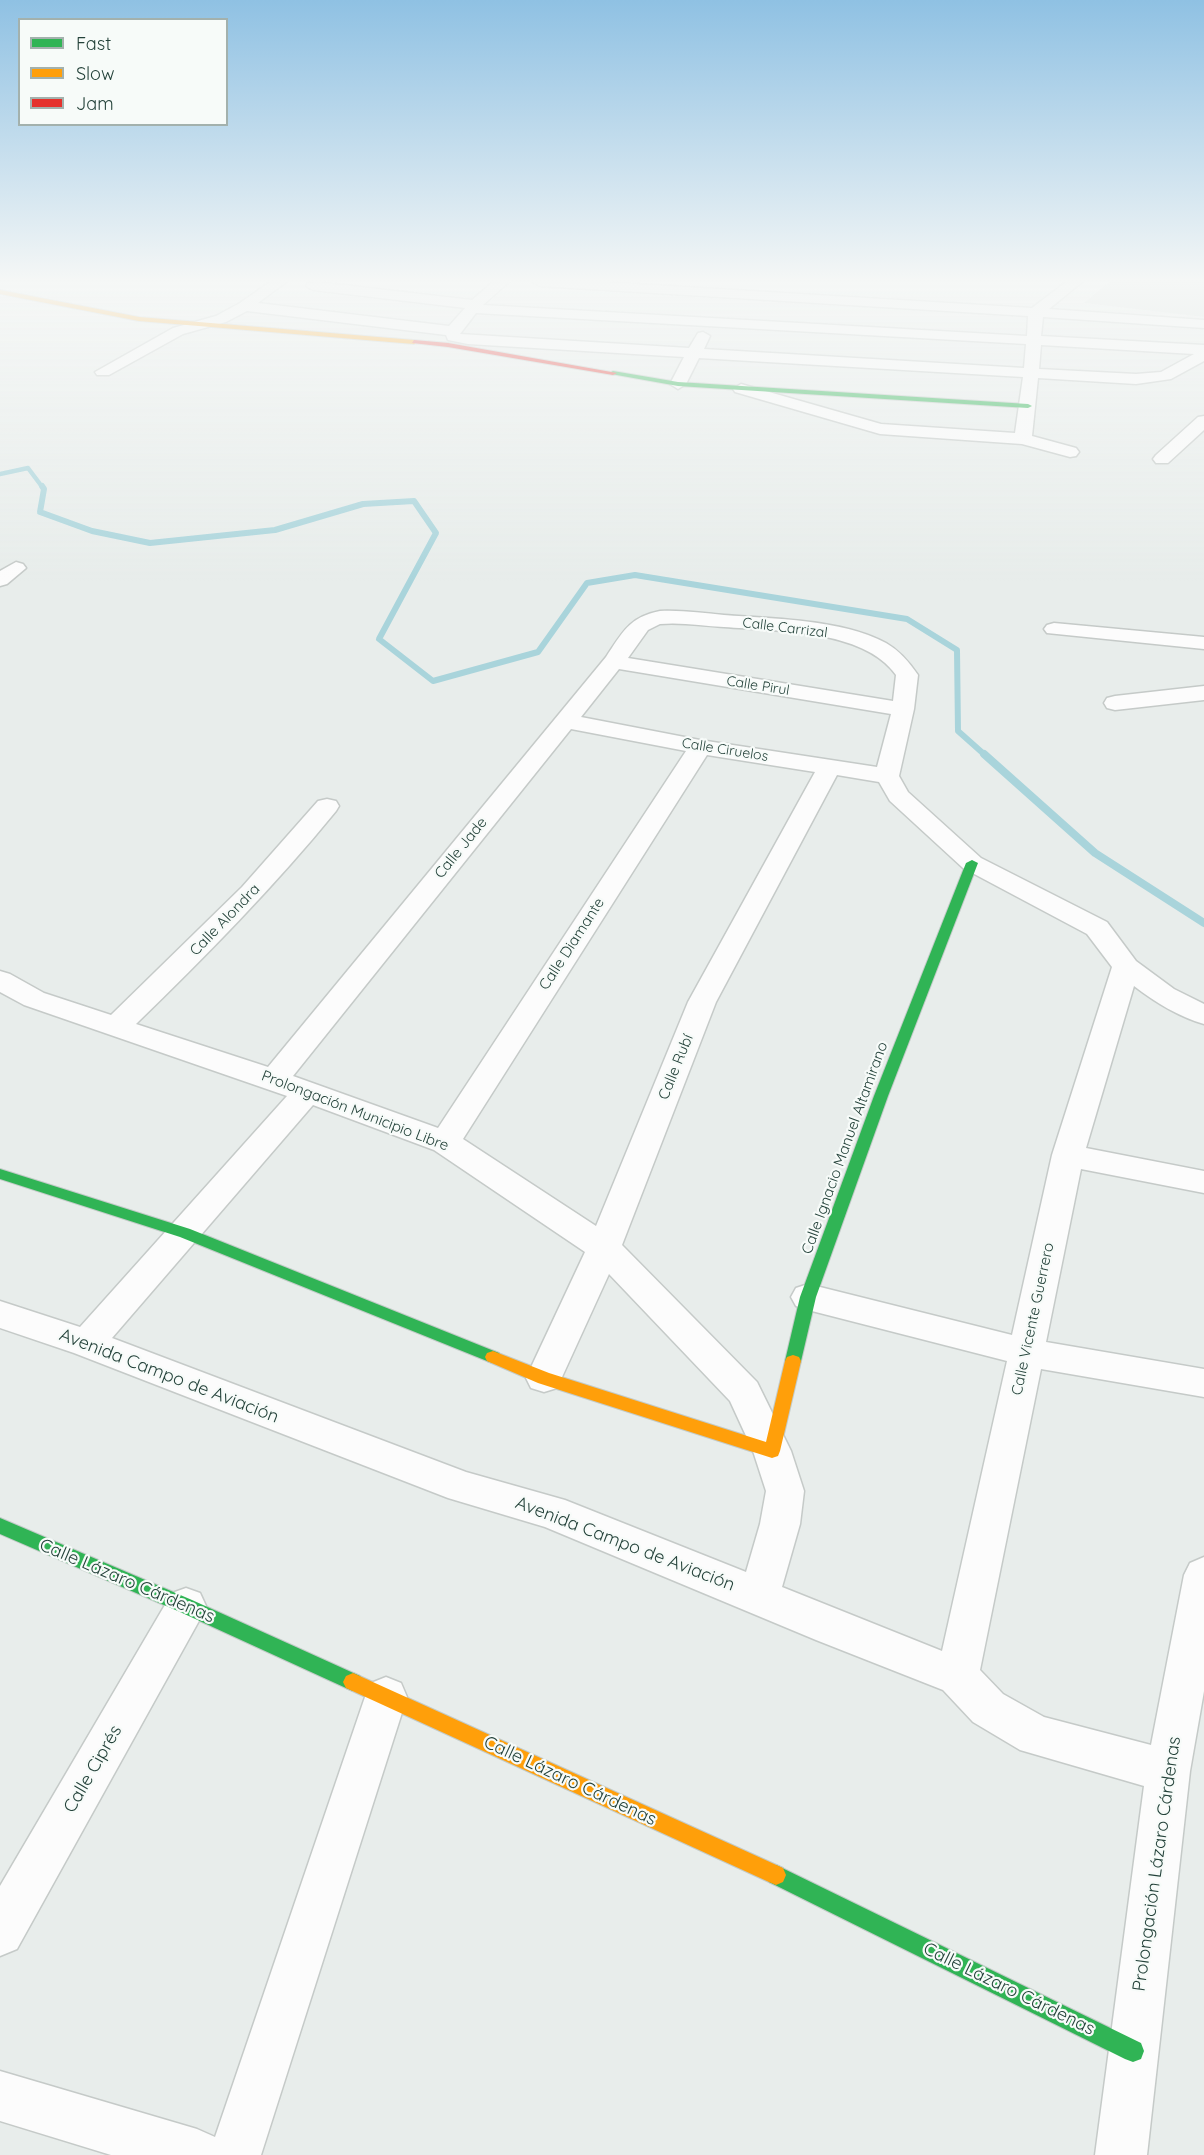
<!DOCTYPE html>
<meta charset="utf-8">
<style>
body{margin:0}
#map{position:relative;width:1204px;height:2155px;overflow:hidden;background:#e8edeb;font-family:Quicksand,sans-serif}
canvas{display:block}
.legend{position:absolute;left:18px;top:18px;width:210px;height:108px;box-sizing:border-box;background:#f7fbf9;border:2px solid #a3b1ad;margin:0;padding:8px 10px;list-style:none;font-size:18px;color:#24423a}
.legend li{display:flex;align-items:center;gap:12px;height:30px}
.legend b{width:30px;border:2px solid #a3b1ad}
</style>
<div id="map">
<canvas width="1204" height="2155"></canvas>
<ul class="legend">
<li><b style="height:8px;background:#30b455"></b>Fast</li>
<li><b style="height:8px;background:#ff9f0a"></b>Slow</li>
<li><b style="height:8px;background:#e5322d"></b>Jam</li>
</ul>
</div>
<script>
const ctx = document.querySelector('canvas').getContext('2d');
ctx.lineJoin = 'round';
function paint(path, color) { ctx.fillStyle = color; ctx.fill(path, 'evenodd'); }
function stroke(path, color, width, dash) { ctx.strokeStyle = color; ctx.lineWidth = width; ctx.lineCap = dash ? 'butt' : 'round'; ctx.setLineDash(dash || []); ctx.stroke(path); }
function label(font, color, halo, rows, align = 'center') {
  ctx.font = font + ' Quicksand,sans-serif'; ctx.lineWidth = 4.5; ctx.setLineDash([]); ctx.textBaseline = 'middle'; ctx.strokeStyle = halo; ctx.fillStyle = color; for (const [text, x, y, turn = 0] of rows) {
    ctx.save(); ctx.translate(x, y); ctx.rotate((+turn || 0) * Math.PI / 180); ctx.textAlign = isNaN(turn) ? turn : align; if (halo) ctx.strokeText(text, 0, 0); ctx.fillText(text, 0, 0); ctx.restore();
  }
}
paint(new Path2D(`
 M1109 282H1204V317L1084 303Z`), '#d6dedb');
stroke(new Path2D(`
 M0 474 28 468 43 488`), '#a9d4db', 4.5);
stroke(new Path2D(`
 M42 486 44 489 40 512 92 531 150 543 275 530 363 504 414 501 436 533 379 639 433 681 538 652 587 583 635 575 907 619 957 650 958 731 985 755`), '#a9d4db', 6);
stroke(new Path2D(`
 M984 754 1095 853 1204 923`), '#a9d4db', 8);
const street = new Path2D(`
 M270 282H286L258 303 449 326 465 308 313 290 306 286 308 283 317 282 472 300 493 282H509L483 305 1027 336 1028 316 540 286 533 282H602L1032 308 1066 282H1082L1049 309 1204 320V328L1043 317 1041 336 1204 345V361L1171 379 1136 384 1038 378 1032 436 1076 448 1079 452 1076 456 1070 457 1022 444 880 434 735 392 733 389 741 384 881 424 1015 433 1023 377 699 358 686 384 678 389 670 384 684 357 468 344 448 340 446 335 247 311 226 322 183 334 109 375H97L95 372 173 328 216 316 240 303ZM476 313 1026 344 1024 368 704 349 710 336 703 332 698 333 689 348 460 334ZM1041 345 1194 354 1161 372 1136 374 1039 369Z
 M1204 416V430L1168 463H1156L1153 459 1156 455 1198 417Z
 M16 562 23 564 26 568 7 584 0 586V571Z
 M660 611C682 610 703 613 724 615 774 619 841 619 886 643 900 651 909 662 918 675L914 709 899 776 908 792 981 858 1107 922 1136 961 1174 989 1204 1004V1024C1179 1017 1155 1002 1134 986L1086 1148 1204 1171V1193L1081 1169 1046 1342 1204 1369V1397L1041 1369 980 1670 1003 1694 1044 1717 1151 1745 1184 1575 1190 1563 1204 1557V1691L1190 1771 1147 2155H1095L1144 1786 1020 1750 973 1722 943 1690 816 1640 545 1527 448 1498 74 1353 0 1328V1301L80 1327 287 1096 24 1005 0 992V971L10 974 44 993 111 1015 242 887 318 801 327 799 336 801 339 806 336 811C274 887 206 956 136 1024L268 1067 606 657C622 633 629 617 660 611ZM660 624C682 622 703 626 724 627 775 631 864 629 896 675L893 701 628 658 648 630ZM619 669 891 714 877 767 700 740 581 717ZM571 729 686 751 438 1128 293 1076ZM707 755 815 772 688 1002 596 1226 463 1139ZM837 775 879 782 890 801 963 868 1087 934 1112 967 1052 1155 1012 1335 808 1284 796 1288 791 1297 796 1306 808 1310 1007 1361 942 1651 782 1587 800 1524 804 1491 791 1451 757 1382 622 1245 716 1002ZM313 1105 434 1150 585 1252 526 1378 531 1388 544 1392 557 1388 609 1274 730 1401 753 1451 766 1491 760 1524 746 1572 565 1500 466 1472 112 1338Z
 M1054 623 1204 637V649L1047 633 1044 629 1047 625Z
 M1204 686V700L1115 710 1107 708 1104 703 1107 698 1115 696Z
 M186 1588 200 1593 206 1606 200 1619 17 1949 0 1956V1886L172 1593Z
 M386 1677 401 1683 407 1697 261 2155H111L0 2121V2071L197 2129 215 2137 365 1697 371 1683Z`);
const fast = new Path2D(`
 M613 371 678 382 1028 404 1032 406 1028 408 678 386 611 374 609 373Z
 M972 860 978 863 888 1096 816 1297 801 1361 799 1365 793 1367 787 1365 785 1361 800 1297 874 1096 966 863Z
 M0 1169 190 1229 499 1353 501 1357 499 1361 493 1363 487 1361 180 1237 0 1179Z
 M0 1518 192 1600 360 1676 363 1682 360 1688 353 1691 346 1688 180 1612 0 1534Z
 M776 1865 1141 2043 1144 2051 1141 2059 1133 2062 1125 2059 769 1882 766 1875 769 1868Z`);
const slow = new Path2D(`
 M0 290 139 317 414 340 417 342 414 344 139 321 0 294Z
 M493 1351 549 1373 766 1442 785 1361 787 1357 793 1355 799 1357 801 1361 780 1451 778 1456 772 1458 538 1383 487 1361 485 1357 487 1353Z
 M353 1673 783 1868 786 1875 783 1882 776 1885 769 1882 346 1688 343 1682 346 1676Z`);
const jam = new Path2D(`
 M414 340 448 343 617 373 613 375 448 347 412 343Z`);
stroke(street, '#c5cac8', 3);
stroke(fast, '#c3cbc8', 2);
stroke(slow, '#c3cbc8', 2);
stroke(jam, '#c3cbc8', 2);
paint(street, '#fcfcfc');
paint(fast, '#30b455');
paint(slow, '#ff9f0a');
paint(jam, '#e5322d');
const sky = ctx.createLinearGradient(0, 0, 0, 584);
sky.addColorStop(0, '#8fc1e3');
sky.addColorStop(0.48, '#f5f7f6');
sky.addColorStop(1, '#f5f7f600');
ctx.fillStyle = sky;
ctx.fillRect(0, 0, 1204, 584);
label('14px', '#24423a', '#f7fbf9', [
 ["Calle Carrizal",785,628,7],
 ["Calle Pirul",758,686,9],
 ["Calle Ciruelos",725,750,9]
]);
label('15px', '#24423a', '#f7fbf9', [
 ["Calle Jade",461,848,-51],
 ["Calle Alondra",225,920,-46],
 ["Calle Diamante",572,944,-57],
 ["Calle Rubí",676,1067,-68],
 ["Prolongación Municipio Libre",355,1111,21],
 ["Calle Ignacio Manuel Altamirano",845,1148,-70],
 ["Calle Vicente Guerrero",1033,1319,-78]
]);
label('18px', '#24423a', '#f7fbf9', [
 ["Avenida Campo de Aviación",169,1376,21],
 ["Avenida Campo de Aviación",625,1544,21],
 ["Calle Lázaro Cárdenas",127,1581,23],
 ["Calle Ciprés",93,1769,-60],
 ["Calle Lázaro Cárdenas",570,1781,25],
 ["Prolongación Lázaro Cárdenas",1157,1864,-82],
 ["Calle Lázaro Cárdenas",1009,1989,26]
]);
</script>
